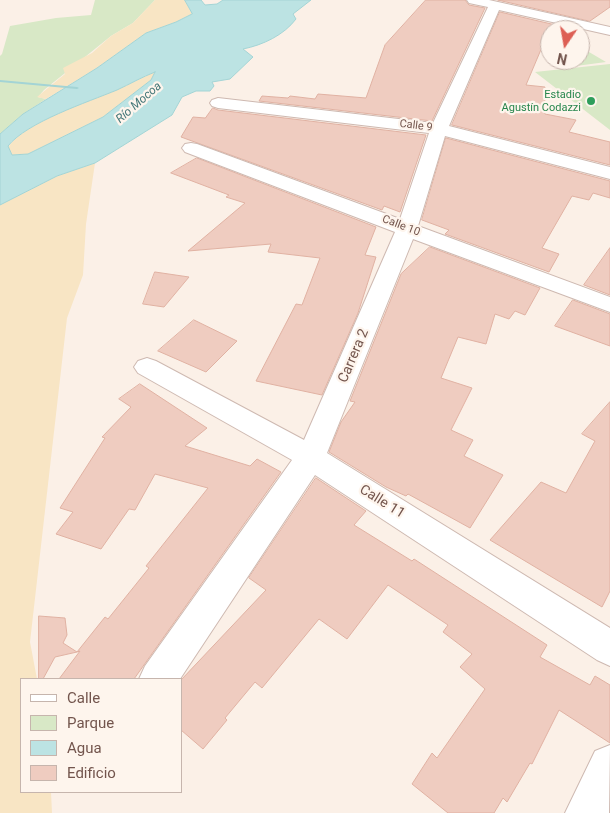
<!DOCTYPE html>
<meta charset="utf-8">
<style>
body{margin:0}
#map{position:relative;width:610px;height:813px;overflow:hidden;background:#fbf0e7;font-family:Roboto,sans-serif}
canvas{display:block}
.legend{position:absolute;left:20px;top:678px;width:162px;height:115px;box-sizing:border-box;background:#fef5ed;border:1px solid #c6b5ad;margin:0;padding:6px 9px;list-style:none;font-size:15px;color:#73554d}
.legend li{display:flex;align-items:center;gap:10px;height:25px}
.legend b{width:25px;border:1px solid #c6b5ad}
.north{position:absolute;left:540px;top:20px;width:50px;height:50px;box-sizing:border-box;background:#fef5ed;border:1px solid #c6b5ad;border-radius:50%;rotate:192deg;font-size:14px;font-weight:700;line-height:20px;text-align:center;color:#73554d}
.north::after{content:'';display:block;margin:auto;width:18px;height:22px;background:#dd5f54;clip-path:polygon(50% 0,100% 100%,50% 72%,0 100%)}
</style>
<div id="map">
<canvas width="610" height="813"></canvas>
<ul class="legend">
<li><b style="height:6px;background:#fff"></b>Calle</li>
<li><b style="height:14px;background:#d8e8c6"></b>Parque</li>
<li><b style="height:14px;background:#bce3e3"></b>Agua</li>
<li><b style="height:14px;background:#efccc0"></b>Edificio</li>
</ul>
<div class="north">N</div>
</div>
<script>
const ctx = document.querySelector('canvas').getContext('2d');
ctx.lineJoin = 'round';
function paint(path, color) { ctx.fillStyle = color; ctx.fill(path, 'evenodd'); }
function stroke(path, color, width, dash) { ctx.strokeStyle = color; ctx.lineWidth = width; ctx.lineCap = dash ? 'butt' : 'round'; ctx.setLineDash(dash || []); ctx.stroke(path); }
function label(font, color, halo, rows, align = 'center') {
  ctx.font = font + ' Roboto,sans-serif'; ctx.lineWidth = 4.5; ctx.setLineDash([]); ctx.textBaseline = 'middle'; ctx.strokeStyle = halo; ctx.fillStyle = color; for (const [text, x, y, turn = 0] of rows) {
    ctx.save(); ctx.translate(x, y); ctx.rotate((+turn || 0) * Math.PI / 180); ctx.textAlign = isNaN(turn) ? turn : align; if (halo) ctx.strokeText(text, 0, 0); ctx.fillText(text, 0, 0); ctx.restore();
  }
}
paint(new Path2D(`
 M95 0H155L133 23 111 36 44 90 38 97 46 99 23 114 0 134V56L2 54 10 26 56 18 91 15Z
 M589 52 606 62 561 68 545 58 550 57V60H580V53Z
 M610 64V130L535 72Z`), '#d8e8c6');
paint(new Path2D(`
 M155 0H185L192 14 176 22 146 33 97 68 46 99 37 97 65 74 63 68 92 53 111 36 133 23Z
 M156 71 151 80 103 117 28 154 12 155 8 147C27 121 88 102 117 89 130 84 143 77 156 71Z
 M95 163 86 224 83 275 67 318 30 642 37 679H21V792H51L52 813H0V205L57 176Z`), '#f8e5c4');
const water = new Path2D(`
 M185 0H201L205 5 217 4 223 0H311L293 14 296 19C284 35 263 45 243 49L253 57 230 79 212 82 214 86 210 91H196L182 97 172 115 95 163 57 176 0 205V134L23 114 97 68 146 33 176 22 192 14ZM155 72 151 80 103 117 28 154 12 155 8 146C27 122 88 102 117 90 130 84 142 77 155 72Z`);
paint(water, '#bce3e3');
stroke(water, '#a3d4d5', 1);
paint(new Path2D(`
 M0 80 77 87 79 88 77 89 0 82Z`), '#a3d4d5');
const building = new Path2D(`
 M426 0H465L469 5 485 8 432 121 259 101 262 96 288 98 290 96 315 99 318 94 366 98 385 45Z
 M498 0H610V7L590 21Z
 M500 12 577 30H550V41L545 40 526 85 545 87V114L576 120 569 132 610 142V165L452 125Z
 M213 108 218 110 426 135 400 212 384 206 382 210 181 137 193 117 205 118Z
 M446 138 610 181V198L593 193 589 200 572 196 542 248 559 254 549 272 445 234 449 230 422 220Z
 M197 158 376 227 365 255 376 257 358 313 322 395 256 381 296 304 302 305 320 258 268 252 271 244 188 251 245 203 226 197 229 195 171 173Z
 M430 247 540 288 525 315 515 311 509 319 495 314 486 344 458 337 441 378 472 388 451 430 473 440 464 456 503 475 470 528 408 494 406 496 386 487 329 452 341 422 355 402 350 401 401 274Z
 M610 248V295L584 285Z
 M155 272 189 277 164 307 143 304Z
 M573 300 610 314V346L555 326Z
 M194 320 237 341 206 372 158 351Z
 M140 384 207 428 185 446 250 466 257 459 281 472 134 679H59L80 651 77 652 105 617 108 619 149 568 146 566 208 488 155 474 135 510 129 509 101 549 56 534 73 512 60 508 105 438 102 437 131 407 119 399Z
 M610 402V591L602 607 490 540 541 482 566 493 595 441 582 434Z
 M316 478 366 511 354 525 412 561 414 559 547 645 540 657 590 685 595 676 610 685V743L559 710 532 764 530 763 507 802 503 798 494 813H448L412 784 432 753 437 758 485 689 460 667 472 654 443 632 448 625 388 585 347 639 319 619 262 688 255 682 225 718 227 720 203 749 181 730V680L266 590 249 578Z
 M39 616 65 618 67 635 63 643 77 652 55 657 43 679H39Z`);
paint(building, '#efccc0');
stroke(building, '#e0b1a2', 1);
const street = new Path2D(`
 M467 0H489L610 27V35L499 10 449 126 610 167V179L445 136 418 226 610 297V312L413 239 327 453 610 628V666L597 660 315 475 180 679H139L145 666 292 460 138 373 134 367 138 361 147 358 156 361 304 440 395 232 185 152 182 148 185 144 191 143 197 144 400 219 429 133 218 108 212 106 210 103 212 100 218 98 433 123 488 7 469 3Z
 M610 745 609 813H565L595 751Z`);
stroke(street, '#ceb9b1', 2);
paint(street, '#fff');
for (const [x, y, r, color] of [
 [591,101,5,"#2e9e5b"]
]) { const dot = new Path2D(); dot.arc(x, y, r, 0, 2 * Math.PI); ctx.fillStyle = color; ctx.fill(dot); stroke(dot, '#fef5ed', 2); }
label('11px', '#27864d', '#fef5ed', [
 ["Estadio",581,95],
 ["Agustín Codazzi",581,108]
], 'right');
label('11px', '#73554d', '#fef5ed', [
 ["Calle 9",416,126,7],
 ["Calle 10",401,226,21]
]);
label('italic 12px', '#427677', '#fef5ed', [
 ["Río Mocoa",139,103,-41]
]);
label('14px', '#73554d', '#fef5ed', [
 ["Carrera 2",354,356,-67],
 ["Calle 11",382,502,32]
]);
</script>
